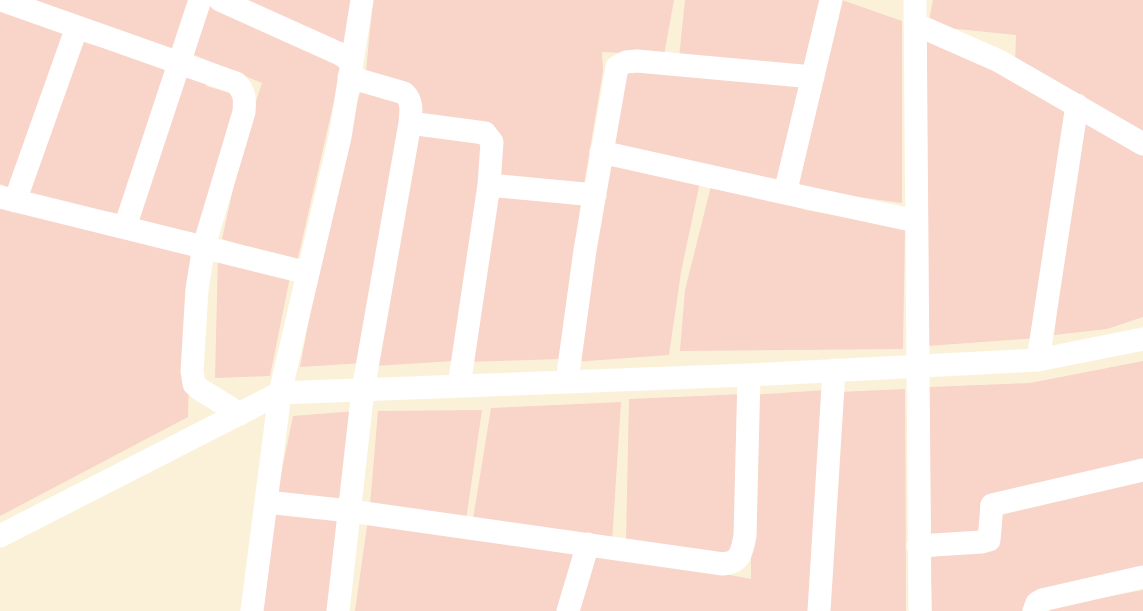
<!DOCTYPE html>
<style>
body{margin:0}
canvas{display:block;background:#fbf1d8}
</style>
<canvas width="1143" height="611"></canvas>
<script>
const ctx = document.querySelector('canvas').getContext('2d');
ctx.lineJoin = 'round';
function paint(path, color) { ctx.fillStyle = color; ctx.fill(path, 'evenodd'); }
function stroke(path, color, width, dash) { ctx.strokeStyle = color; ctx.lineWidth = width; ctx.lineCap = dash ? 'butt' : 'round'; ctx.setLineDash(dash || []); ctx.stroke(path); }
paint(new Path2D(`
 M32 0H200L180 54Z
 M245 0H359L348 52Z
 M373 0H674L664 55 602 52 603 71 583 191 492 181 496 128 421 119 366 71Z
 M685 0H822L807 69 679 58Z
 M842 0 902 21V203L798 189Z
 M933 0H1143V137L1015 65 1016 35 928 26Z
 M208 3 344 58 297 262 222 239 244 139 262 83 192 54Z
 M0 11 63 33 10 188 0 184Z
 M927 38 1069 108 1038 338 927 346Z
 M83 42 176 69 124 215 24 195Z
 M626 69 804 86 776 187 613 147Z
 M183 71 208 76 206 86 238 95 201 235 136 219Z
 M362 87 405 102 363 363 300 367 340 155Z
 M1081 117 1143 153V317L1107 329 1054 335Z
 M411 130 471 136 483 147 454 361 374 366Z
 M605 160 701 177 681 272 669 355 573 362Z
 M712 182 806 210 905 228 903 349 680 351 685 290Z
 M492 189 581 201 561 359 465 362Z
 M0 206 192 255 188 417 0 516Z
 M218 255 291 272 270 376 215 378Z
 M1143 361V461L980 503 981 538 931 540 929 387 1030 383Z
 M905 389 906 611H825L838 392Z
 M826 390 813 611H576L590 564 599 551 751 579V395Z
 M744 394 739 508 731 553 724 560 626 541 629 399Z
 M621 402 612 542 473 519 491 408Z
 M482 410 466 520 370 505 378 411Z
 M356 411 345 506 276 499 293 416Z
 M1143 478V570L1026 598 1029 611H932L930 557 998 547 994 511Z
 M275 510 340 519 331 611H260Z
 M368 519 576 547 560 611H355Z
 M1143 590V611H1050L1049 608Z`), '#f8d4c9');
stroke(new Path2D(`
 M1 0 236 83C245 92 245 99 244 112L204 246 197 289 192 371 194 384 201 390 240 414
 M220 0 340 54 351 61
 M362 0 340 137 280 393 749 375 1038 360 1143 339
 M831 0 785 193 916 221
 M915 0 920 611
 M915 24 999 61 1143 144
 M410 123 485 133 492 142 489 185 459 386
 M601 152 785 193
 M489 185 595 195
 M0 197 308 273
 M15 201 77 27
 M125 227 200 0
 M1038 360 1077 105
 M567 381 585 250 617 67 626 62 637 61 813 77
 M266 502 350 511 723 564C740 563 742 552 745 536L749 375
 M0 536 280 393 252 611
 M918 546 982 542 989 540 992 505 1143 470
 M338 611 363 390 410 123C411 112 413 101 404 93L349 77
 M568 611 588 544
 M819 611 834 370
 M1034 611 1037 603 1042 600 1143 577`), '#fff', 23);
</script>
